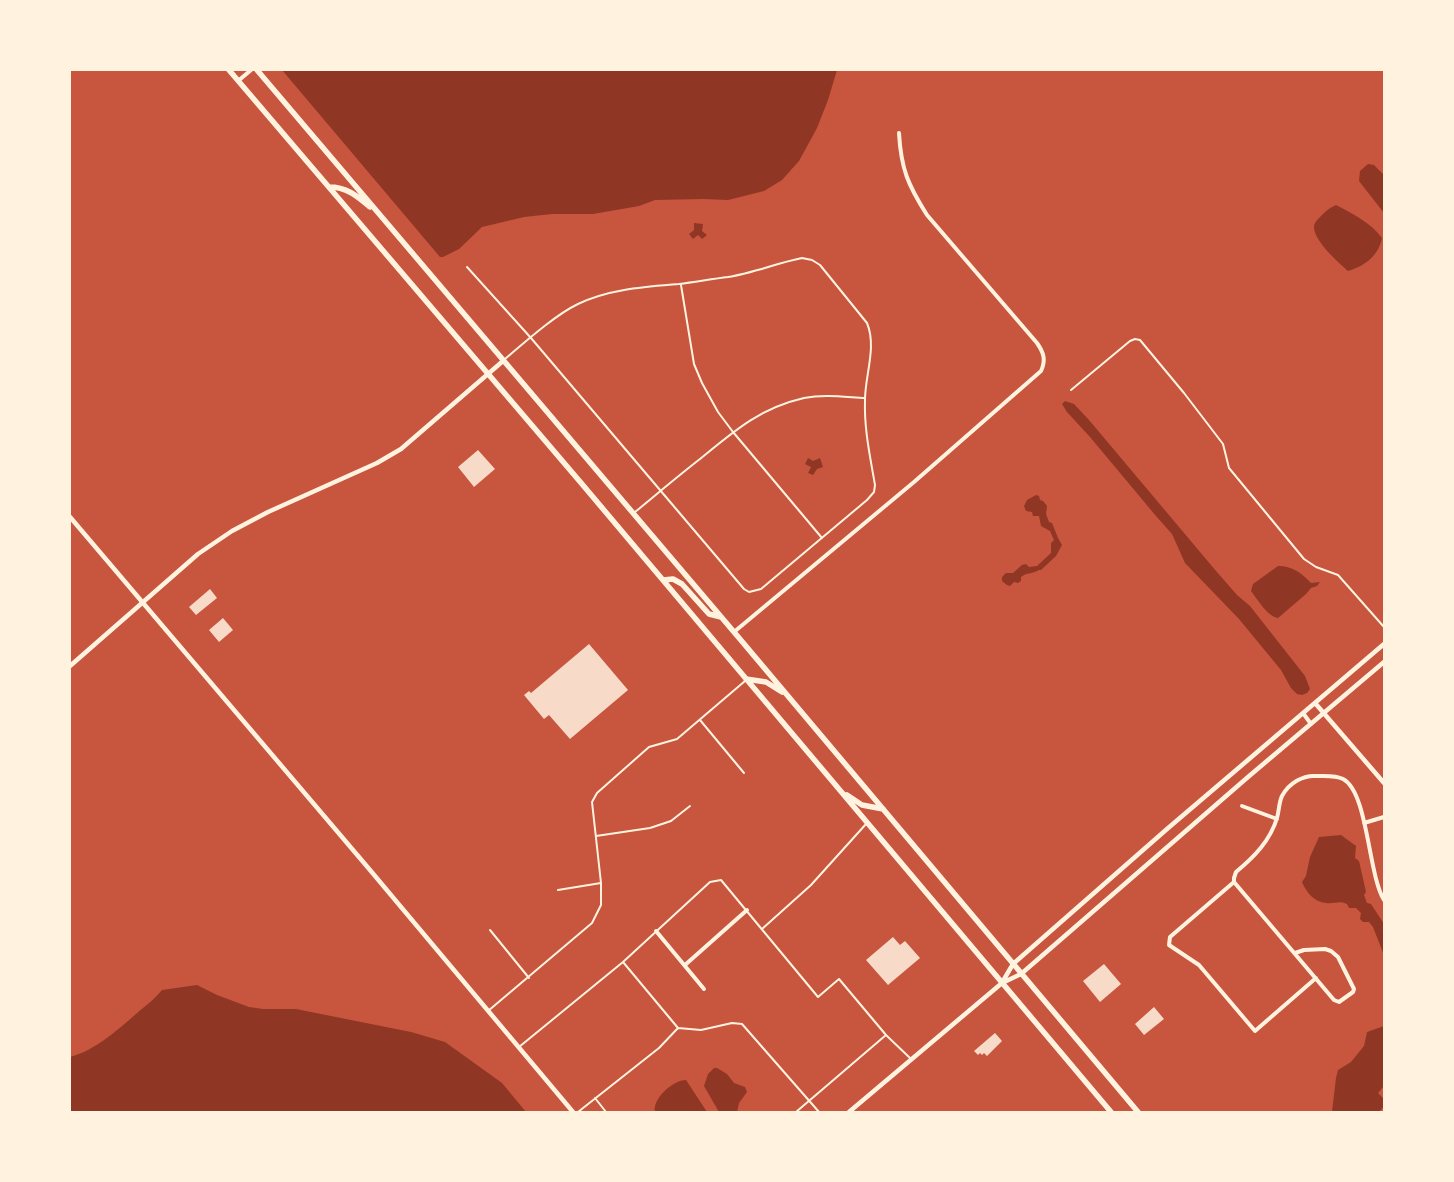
<!DOCTYPE html>
<style>
body{margin:0}
#map{position:relative;width:1454px;height:1182px;overflow:hidden;background:#c8553d;font-family:"Archivo Narrow",sans-serif}
canvas{display:block}
.frame{position:absolute;inset:0;border:71px solid #fff3e0;pointer-events:none}
</style>
<div id="map">
<canvas width="1454" height="1182"></canvas>
<div class="frame"></div>
</div>
<script>
const ctx = document.querySelector('canvas').getContext('2d');
ctx.lineJoin = 'round';
function paint(path, color) { ctx.fillStyle = color; ctx.fill(path, 'evenodd'); }
function stroke(path, color, width, dash) { ctx.strokeStyle = color; ctx.lineWidth = width; ctx.lineCap = dash ? 'butt' : 'round'; ctx.setLineDash(dash || []); ctx.stroke(path); }
paint(new Path2D(`
 M282 70H837L828 100 817 128 799 161 782 180 764 191 728 200 703 199 655 200 639 206 593 214H552L524 217 482 227 459 249 443 257H440Z
 M1368 164 1374 165 1384 175V213L1359 181 1360 171Z
 M1336 205C1353 214 1370 222 1382 238 1378 257 1364 266 1348 271 1338 262 1314 241 1314 227 1314 223 1317 220 1320 217 1325 212 1329 208 1336 205Z
 M694 223 703 224 702 231 707 235 702 239 698 235 693 239 689 234 694 230Z
 M1065 401 1074 404 1089 420 1216 571 1237 595 1250 606 1305 676 1310 689 1307 693 1302 695 1297 694 1291 688 1281 670 1239 619 1185 563 1172 534 1156 516 1090 437 1067 412 1062 404Z
 M808 458 813 461 820 458 823 467 817 469 813 475 808 473 811 467 805 464Z
 M1036 495 1039 496 1040 500 1043 501 1047 506 1046 514 1049 522 1052 523 1058 538 1062 545 1056 556 1041 570H1039C1033 574 1027 572 1021 577V581L1018 583 1014 582 1010 586 1007 585 1002 581V577L1006 573H1013L1022 565 1026 564 1029 567 1037 566 1051 553V543L1054 540 1050 531 1041 526 1039 516H1033L1032 512 1026 511 1024 506 1027 500Z
 M1278 566C1292 566 1302 573 1311 583L1320 582 1317 586 1311 588 1306 594 1278 618C1267 616 1258 600 1251 591L1253 584Z
 M1341 835 1356 846 1355 858 1359 861 1366 892 1364 895 1367 903 1371 904 1384 924V955L1373 927 1369 922H1363L1360 919 1361 913 1356 908H1349L1347 904C1340 900 1334 904 1326 903 1314 902 1306 892 1302 882L1306 876 1310 857 1319 837Z
 M197 985 217 995 249 1007 263 1009H296L411 1032 445 1042 502 1083 526 1112H70V1057C96 1050 116 1031 136 1014 145 1006 154 1000 162 990Z
 M1384 1026V1086L1378 1093 1384 1099V1106L1379 1112H1332L1336 1078 1338 1070 1351 1062 1364 1046 1367 1032Z
 M714 1068H717L727 1074 734 1083 745 1087 747 1092 739 1103 737 1112H719L704 1086 708 1074Z
 M686 1080 707 1112H655C652 1099 673 1080 686 1080Z`), '#8f3625');
paint(new Path2D(`
 M478 450 495 469 474 487 458 467Z
 M210 589 217 598 196 615 189 607Z
 M223 618 233 630 219 642 209 630Z
 M589 644 628 690 570 739 549 715 544 719 524 695 529 691 531 693Z
 M893 937 900 945 905 941 920 958 888 985 866 960Z
 M1104 964 1121 984 1100 1002 1083 981Z
 M1154 1007 1164 1019 1144 1035 1135 1024Z
 M995 1033 1002 1041 987 1056 984 1053 982 1055 980 1053 978 1055 974 1051Z`), '#f7dbc8');
stroke(new Path2D(`
 M467 267 531 338 744 589 749 592 761 589 867 500 874 492 875 485C870 456 864 429 865 400 865 375 877 347 867 323L820 265 812 260 802 258C777 263 753 273 728 277 712 279 695 282 679 284 644 287 610 289 578 304 555 315 525 342 505 359
 M681 285 694 364 702 383 718 412 733 432 822 538
 M1071 390 1130 341 1135 339 1140 340 1184 393 1223 444 1229 468 1304 559 1316 567 1338 575 1384 627
 M635 512C657 494 678 476 700 459 734 431 760 408 804 398 824 394 845 397 865 398
 M700 720 744 773
 M596 836 650 828 671 821 690 806
 M558 890 601 883
 M762 929 811 885 866 824
 M490 930 529 978
 M623 962 678 1028 701 1030 732 1023 742 1024 819 1112
 M488 1011 592 923 601 905V883L592 802 597 793 649 747 677 739 745 681
 M519 1047 623 962 710 882 721 880 818 997 839 979 886 1035 911 1059
 M595 1098 606 1112
 M578 1112 659 1048 678 1028
 M796 1112 886 1035`), '#fff3e0', 2);
stroke(new Path2D(`
 M238 81 251 70
 M734 632 914 482 1041 371C1046 360 1044 353 1037 343L927 215C908 185 901 169 899 133
 M1303 713 1311 724
 M1242 806 1277 819
 M1364 823 1384 817
 M1234 882 1334 1000 1339 1002 1353 992 1354 989 1338 957 1331 951 1325 949 1304 950 1295 953
 M656 931 704 989
 M685 965 747 910
 M1316 978 1255 1031 1199 965 1169 945 1170 937 1234 882V878L1236 872C1254 857 1270 841 1277 818 1279 811 1279 802 1282 796 1289 783 1303 775 1316 776 1324 776 1336 775 1343 779 1368 792 1368 874 1384 900`), '#fff3e0', 4);
stroke(new Path2D(`
 M70 517 370 870 573 1112
 M70 666 198 554 232 531 268 512 377 463 401 449 503 361
 M1315 703 1384 783
 M1003 981 1013 964 1167 829 1384 644
 M849 1112 1002 983 1021 974 1248 777 1384 662`), '#fff3e0', 4.5);
stroke(new Path2D(`
 M229 70 582 484 1111 1112
 M257 70 745 645 1138 1112
 M329 187C347 187 357 196 370 207
 M663 580 673 579 682 584 709 614 721 617
 M746 679 766 682 782 692
 M847 795 862 805 883 809`), '#fff3e0', 5.5);
</script>
